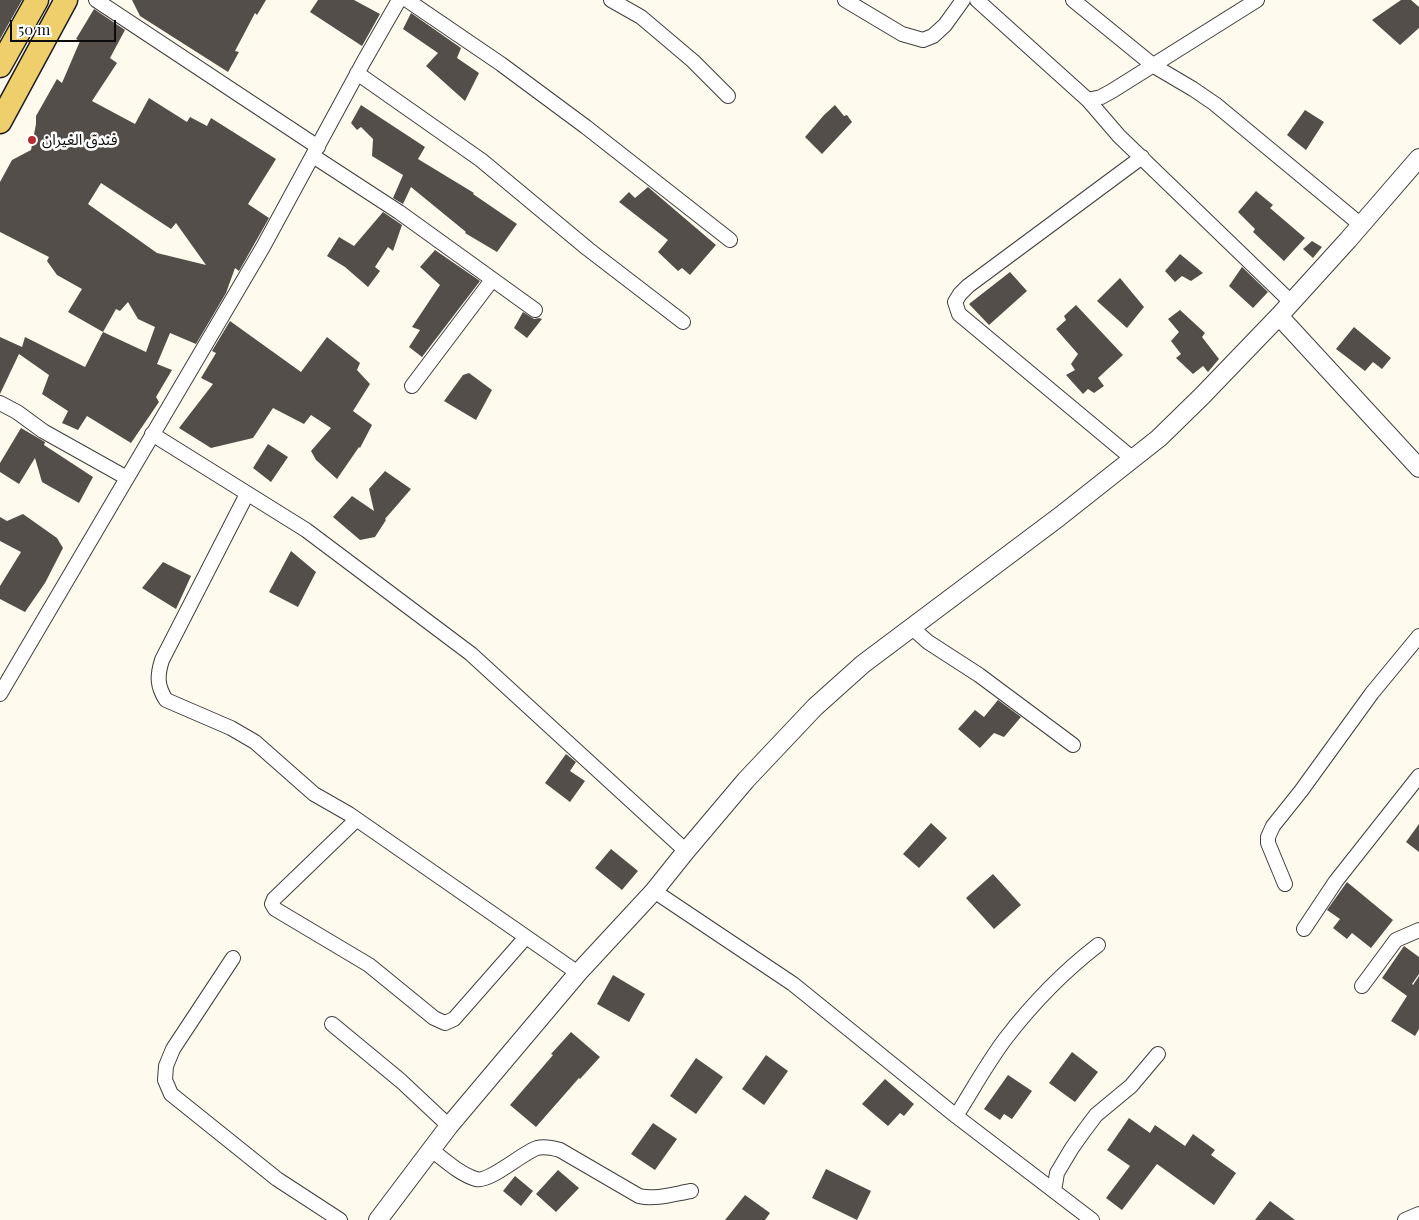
<!DOCTYPE html>
<meta charset="utf-8">
<style>
body{margin:0}
#map{position:relative;width:1419px;height:1220px;overflow:hidden;background:#fefaed;font-family:"Playfair Display",serif}
canvas{display:block}
.scale{position:absolute;left:10px;top:20px;width:106px;height:22px;box-sizing:border-box;border:2px solid #0c0c0c;border-top:0;padding-left:6px;font-size:15px;line-height:18px;white-space:nowrap;color:#0c0c0c;-webkit-text-stroke:4px #fff;paint-order:stroke}
</style>
<div id="map">
<canvas width="1419" height="1220"></canvas>
<div class="scale">50 m</div>
</div>
<script>
const ctx = document.querySelector('canvas').getContext('2d');
ctx.lineJoin = 'round';
function paint(path, color) { ctx.fillStyle = color; ctx.fill(path, 'evenodd'); }
function stroke(path, color, width, dash) { ctx.strokeStyle = color; ctx.lineWidth = width; ctx.lineCap = dash ? 'butt' : 'round'; ctx.setLineDash(dash || []); ctx.stroke(path); }
function label(font, color, halo, rows, align = 'center') {
  ctx.font = font + ' "Playfair Display","Noto Sans Arabic",serif'; ctx.lineWidth = 5; ctx.setLineDash([]); ctx.textBaseline = 'middle'; ctx.strokeStyle = halo; ctx.fillStyle = color; for (const [text, x, y, turn = 0] of rows) {
    ctx.save(); ctx.translate(x, y); ctx.rotate((+turn || 0) * Math.PI / 180); ctx.textAlign = isNaN(turn) ? turn : align; if (halo) ctx.strokeText(text, 0, 0); ctx.fillText(text, 0, 0); ctx.restore();
  }
}
paint(new Path2D(`
 M0 0H22L0 39Z
 M132 0H266L257 15 255 13 235 51 239 52 228 72 140 16Z
 M318 0H354L380 14 362 46 310 12Z
 M1401 0H1411L1419 7V28L1400 45 1372 20Z
 M94 9 125 30 110 58 117 63 92 101 135 124 149 98 187 122 190 117 207 126 211 118 276 159 248 204 269 218 239 271 235 268 226 293 196 344 170 333 157 364 172 370 156 397 159 402 131 443 87 416 78 430 62 423 68 411 42 394 49 375 19 354 0 394V337L22 347 25 337 85 367 103 332 68 312 82 289 57 275 47 261 49 257 0 232V182L12 160 31 150 36 124V116L57 79 62 83 80 41 76 39ZM101 183 171 229 176 223 206 265 157 253 88 204ZM128 302 138 319 155 327 146 352 103 332 116 309 120 311Z
 M411 13 461 48 457 58 479 73 465 101 426 66 438 53 403 29Z
 M361 105 425 147 418 159 474 193 473 194 517 224 497 252 465 233 466 232 411 187 403 204 393 198 403 175 372 156 373 139 361 127 357 130 351 123Z
 M835 105 844 116 847 115 852 122 822 154 805 137 824 115Z
 M1305 110 1324 122 1306 150 1287 135Z
 M648 187 716 245 690 275 682 268 678 271 658 252 668 240 619 202 629 192 635 198Z
 M1256 191 1273 205 1270 208 1305 238 1284 261 1253 232 1255 229 1238 212Z
 M383 212 402 225 393 251 388 247 375 267 380 271 368 287 345 267 327 256 339 237 354 246Z
 M1312 241 1322 247 1313 258 1303 249Z
 M435 250 480 281 422 357 409 347 420 330 412 327 440 285 420 267Z
 M1180 254 1203 273 1191 281 1182 276 1175 282 1165 271Z
 M1242 267 1268 292 1253 308 1229 286Z
 M1010 272 1027 291 989 325 969 304Z
 M1120 278 1144 307 1127 328 1097 301Z
 M1076 305 1123 355 1098 378 1104 386 1094 393 1088 389 1083 394 1066 375 1075 370 1071 364 1078 354 1056 329 1066 320 1064 316Z
 M1180 310 1205 333 1202 337 1219 359 1208 372 1203 366 1193 374 1176 358 1181 354 1171 341 1179 332 1168 319Z
 M523 312 534 319 539 318 542 319 527 338 514 328Z
 M230 321 301 372 327 337 360 363 357 370 370 384 353 411 372 425 360 448 359 447 337 479 316 460 311 451 331 428 311 415 304 424 273 408 253 438 211 448 179 428 213 384 201 378 216 353 212 351Z
 M1354 327 1391 358 1382 369 1373 362 1365 371 1336 349Z
 M469 373 492 390 476 420 444 401 463 375Z
 M21 428 45 442 44 445 93 477 79 503 42 482 35 458 19 484 0 472V463Z
 M268 444 288 457 271 482 253 468Z
 M385 471 411 489 385 519 386 520 375 537 360 540 333 517 352 496 374 511 369 489Z
 M23 514 57 538 63 548 45 583 25 612 0 599V586L21 552 0 541V517L7 521Z
 M291 551 316 572 298 607 269 592Z
 M163 562 191 576 176 609 142 588Z
 M998 700 1021 717 1004 737 994 733 980 748 958 729 975 710 984 717Z
 M566 754 576 762 570 771 585 781 570 802 545 783Z
 M931 823 947 838 919 868 903 854Z
 M1419 824V852L1406 842Z
 M611 849 638 871 622 890 595 868Z
 M993 874 1021 905 994 929 966 898Z
 M1347 882 1393 920 1371 948 1352 933 1347 939 1333 928 1340 919 1327 910Z
 M1404 946 1419 957V974L1412 984 1413 985 1419 976V1029L1415 1036 1391 1021 1407 996 1382 978Z
 M613 975 645 994 629 1022 597 1004Z
 M571 1032 600 1057 580 1079 579 1078 536 1127 510 1105 553 1055 551 1054Z
 M1072 1052 1098 1072 1075 1102 1049 1083Z
 M766 1055 788 1071 764 1105 742 1089Z
 M696 1058 723 1077 696 1114 670 1096Z
 M1008 1075 1032 1091 1012 1119 1004 1114 1000 1120 984 1109Z
 M885 1079 914 1104 904 1116 900 1113 888 1126 862 1104Z
 M1129 1118 1150 1133 1155 1125 1185 1146 1193 1134 1215 1150 1211 1155 1236 1173 1214 1205 1157 1164 1122 1210 1106 1198 1130 1166 1107 1150Z
 M653 1123 677 1139 655 1170 631 1154Z
 M826 1169 871 1191 857 1220 812 1198Z
 M558 1170 579 1188 556 1212 536 1194Z
 M515 1176 533 1191 521 1206 503 1191Z
 M745 1195 770 1213 765 1220H725Z
 M1270 1201 1295 1220H1255Z`), '#544e4a');
const minor = new Path2D(`
 M96 0 318 147
 M407 0 501 64 586 127 730 240
 M611 0 641 17 693 61 728 96
 M845 0 902 34 923 40 933 36 945 25 963 0
 M977 0 1088 100 1101 97 1112 91 1257 0
 M1073 0 1154 66 1193 89 1215 104 1361 225
 M357 73 481 160 588 249 683 322
 M1088 100 1119 136 1291 302
 M313 156 399 212 535 310
 M412 386 492 280
 M0 403 17 412 43 431 127 478
 M152 434 306 530 471 654 686 851
 M1133 459 959 314 955 302 960 294 968 286 1142 157
 M247 494 162 660C157 676 157 686 166 700L231 728 255 742 314 794 349 814 578 973
 M911 627 928 642 979 675 1073 745
 M0 694 263 247 364 61 399 0
 M356 820 274 899 272 904 275 909 369 965 434 1018 445 1023 454 1019 526 937
 M1285 884 1268 843V837L1273 826 1301 791 1372 693 1419 636
 M654 891 793 984 956 1116 1092 1220
 M1304 929 1336 881 1419 776
 M233 958 173 1049 166 1066 165 1080 171 1094 277 1179 340 1220
 M1362 986 1396 940 1419 930
 M332 1024 401 1081 449 1126
 M956 1116C972 1091 987 1063 1006 1038 1033 1003 1063 972 1098 945
 M430 1149C444 1159 459 1174 476 1179 489 1183 522 1153 537 1148 545 1146 553 1148 560 1150L639 1196C655 1200 674 1194 691 1191
 M1054 1191 1057 1173 1072 1148 1084 1131 1096 1115 1131 1086 1158 1054
 M1405 1220 1419 1214`);
const tertiary = new Path2D(`
 M1279 316 1419 468
 M378 1220 449 1126 578 973 654 891 686 851 746 780 815 707 863 664 1059 517 1159 438 1202 396 1279 316 1348 240 1419 158`);
const primary = new Path2D(`
 M0 66 37 0
 M0 122 66 0`);
stroke(minor, '#3f3f3f', 16);
stroke(tertiary, '#3f3f3f', 20);
stroke(primary, '#1d1d1d', 25);
stroke(minor, '#fff', 14);
stroke(tertiary, '#fff', 18);
stroke(primary, '#efce6c', 22);
for (const [x, y, r, color] of [
 [32,140,5,"#b32e35"]
]) { const dot = new Path2D(); dot.arc(x, y, r, 0, 2 * Math.PI); ctx.fillStyle = color; ctx.fill(dot); stroke(dot, '#fff', 2); }
label('15px', '#0c0c0c', '#fff', [
 ["فندق الغيران",42,140]
], 'left');
</script>
